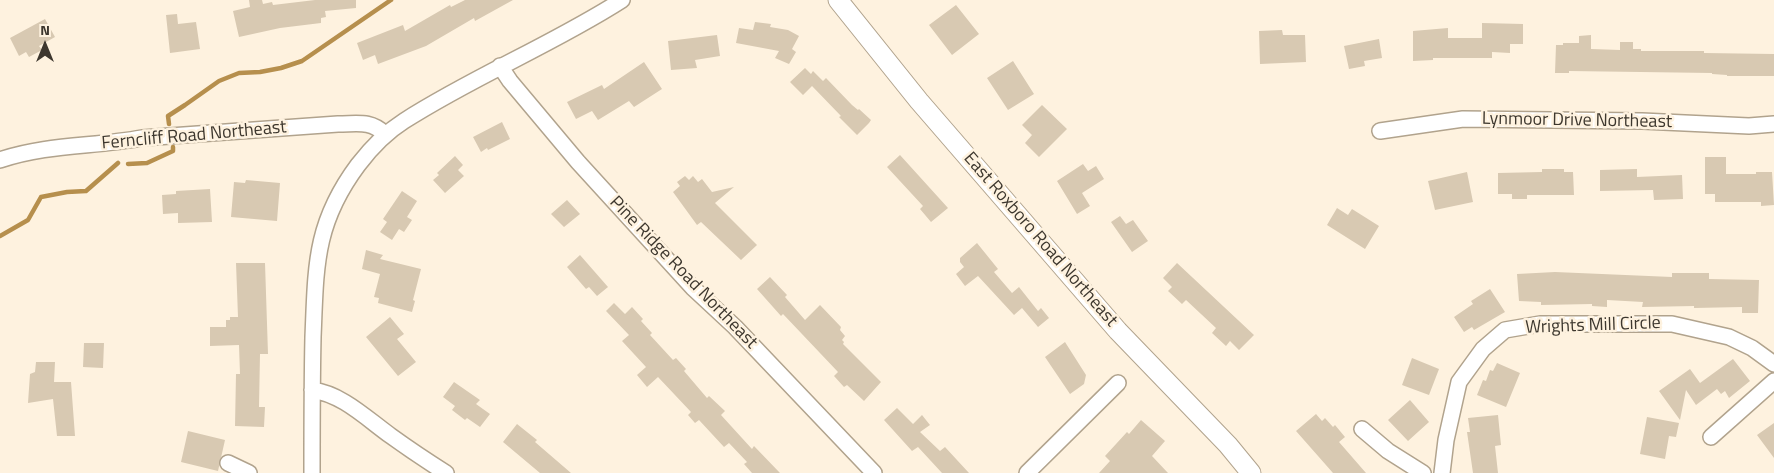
<!DOCTYPE html>
<style>
body{margin:0}
#map{position:relative;width:1774px;height:473px;overflow:hidden;background:#fef2df;font-family:"Titillium Web",sans-serif}
canvas{display:block}
.north{position:absolute;left:20px;top:20px;width:50px;height:50px;-webkit-text-stroke:4px #fef2df;paint-order:stroke;rotate:0deg;font-size:14px;font-weight:700;line-height:20px;text-align:center;color:#3d372e}
.north::after{content:'';display:block;margin:auto;width:18px;height:22px;background:#3d372e;clip-path:polygon(50% 0,100% 100%,50% 72%,0 100%)}
</style>
<div id="map">
<canvas width="1774" height="473"></canvas>
<div class="north">N</div>
</div>
<script>
const ctx = document.querySelector('canvas').getContext('2d');
ctx.lineJoin = 'round';
function stroke(path, color, width, dash) { ctx.strokeStyle = color; ctx.lineWidth = width; ctx.lineCap = dash ? 'butt' : 'round'; ctx.setLineDash(dash || []); ctx.stroke(path); }
function paint(path, color) { ctx.fillStyle = color; ctx.fill(path, 'evenodd'); }
function label(font, color, halo, rows, align = 'center') {
  ctx.font = font + ' "Titillium Web",sans-serif'; ctx.lineWidth = 5; ctx.setLineDash([]); ctx.textBaseline = 'middle'; ctx.strokeStyle = halo; ctx.fillStyle = color; for (const [text, x, y, turn = 0] of rows) {
    ctx.save(); ctx.translate(x, y); ctx.rotate((+turn || 0) * Math.PI / 180); ctx.textAlign = isNaN(turn) ? turn : align; if (halo) ctx.strokeText(text, 0, 0); ctx.fillText(text, 0, 0); ctx.restore();
  }
}
stroke(new Path2D(`
 M169 124 168 116 185 105 219 81 239 73 260 72 281 68 302 61 391 0
 M128 164 147 163 173 151V147
 M0 236 28 220 41 197 67 192 86 191 118 163`), '#b68f4d', 4.5);
paint(new Path2D(`
 M249 0H262L263 4 272 2 273 5 315 0H356V8L325 11 326 17 321 18V23L280 28 239 37 233 11 250 7Z
 M465 0H513L475 21 474 18 426 46 378 64 375 55 363 60 357 43 403 25 405 31 450 5 451 7Z
 M956 5 979 34 952 55 929 25Z
 M177 14 178 24 196 22 200 49 170 53 166 15Z
 M45 19 55 37 39 46 42 50 29 57 26 52 19 56 10 38Z
 M755 22 771 24 770 27 788 30 799 36 792 49 796 52 789 64 775 58 779 51 736 43 739 28 753 30Z
 M1482 23 1523 24V44H1510V53L1492 52V58H1433V60L1413 61V31L1448 28V38H1482Z
 M1282 30 1283 35H1305L1306 62 1260 64 1259 31Z
 M717 35 720 56 695 60 697 68 671 70 668 41Z
 M1591 35V49L1620 50V42H1633V49H1641V51H1704V53L1774 54V76H1727V75L1712 74V73L1569 71V73H1555L1556 45H1563V43H1579V36Z
 M1379 39 1382 58 1364 61 1365 66 1349 69 1344 46Z
 M1013 61 1034 94 1008 110 987 78Z
 M644 62 662 89 634 107 629 101 598 120 592 111 576 119 567 102 602 85 604 89Z
 M805 68 811 74 813 71 823 81 826 78 852 105 858 110 859 109 871 120 869 123 857 135 839 117 841 116 812 86 803 95 790 82Z
 M1042 105 1067 129 1039 157 1025 143 1032 135 1022 125Z
 M502 122 510 139 488 150 487 148 481 152 473 137Z
 M900 155 948 208 931 222 920 209 923 206 887 167Z
 M455 156 463 165 458 170 464 176 445 193 433 180 439 175 437 173Z
 M1705 157H1726V174H1756V172H1772L1774 205 1761 206V202H1715V194H1705Z
 M1083 164 1088 171 1096 166 1104 179 1082 193 1090 206 1077 214 1057 181Z
 M1542 169H1564V172H1573L1574 195H1527V199H1512V194H1498V173L1542 172Z
 M1637 169V177L1682 175 1683 199 1654 200 1653 190 1600 191V170Z
 M1467 172 1473 202 1435 210 1428 181Z
 M685 176 689 180 693 176 698 182 702 179 712 192 734 187 715 203 757 245 741 260 701 222 697 225 673 192 680 186 677 182Z
 M246 180 280 183 277 221 231 217 234 182 245 183Z
 M210 189 212 222 178 223V213L163 214 162 195 176 194V191Z
 M402 191 417 201 407 217 412 220 404 232 399 229 392 240 380 232 387 222 383 219Z
 M567 200 580 214 564 227 551 214Z
 M1337 208 1348 215 1352 209 1379 226 1365 249 1327 225Z
 M1120 216 1126 224 1133 220 1148 241 1132 252 1111 222Z
 M977 243 998 269 994 272 1012 293 1019 287 1038 311 1041 308 1049 318 1038 327 1022 308 1014 315 978 276 965 286 956 274 964 267 960 262V258Z
 M366 250 383 255 380 259 421 269 413 300 415 301 412 312 378 303 379 298 374 297 380 274 362 269Z
 M580 255 608 287 597 296 589 287 586 289 567 267Z
 M236 263H265L268 354H260L259 407H265L264 427 235 426 236 374H240L239 345 210 346V327H226V320H230V317H238Z
 M1177 263 1254 335 1239 350 1230 341 1226 346 1212 333 1216 328 1186 300 1182 304 1168 291 1172 287 1163 278Z
 M1555 272 1672 277V273H1709V279L1759 280 1758 313H1742V307L1694 308V306L1642 307 1643 302 1607 300V307L1592 306V304L1541 305V302L1519 301 1517 274Z
 M770 277 787 295 785 297 805 320 820 305 841 327 840 330 845 336 842 340 844 342 843 344 881 382 864 401 847 385 844 387 834 376 838 372 783 314 781 316 757 289Z
 M1490 289 1505 312 1474 330 1472 327 1464 332 1454 317 1473 304 1471 301Z
 M614 303 625 314 632 307 643 319 641 321 652 333 650 335 673 360 676 358 686 369 684 371 707 398 709 396 725 411 721 415 752 449 754 446 780 473H752L744 464 747 462 729 443 724 447 699 420 695 423 688 415 691 412 658 377 647 387 637 375 646 367 622 341 629 335 606 311Z
 M390 317 404 334 397 339 416 362 398 376 366 337Z
 M1065 342 1086 375 1084 384 1070 394 1045 357Z
 M84 343H104L103 368 83 367Z
 M1412 358 1439 369 1429 395 1402 385Z
 M1733 359 1750 381 1729 398 1725 391 1721 394 1717 389 1696 405 1686 390 1680 420 1659 391 1690 369 1700 383Z
 M36 362H55L54 382H71L75 436H57L53 399 28 403 30 374 35 372Z
 M1497 363 1520 373 1506 407 1477 395 1483 380 1486 381 1490 370 1493 371Z
 M454 382 480 400 476 404 490 414 480 427 467 418 465 420 452 410 455 406 443 397Z
 M1410 400 1429 422 1408 441 1388 420Z
 M897 408 913 424 922 415 930 425 920 432 940 451 945 447 969 473H942L918 447 912 451 884 420Z
 M1316 414 1322 421 1325 418 1333 427 1335 425 1345 437 1339 442 1366 473H1333L1296 431Z
 M1498 415 1501 445 1495 446 1498 473H1473L1467 432H1470L1468 418Z
 M1647 417 1679 423 1676 437 1669 436 1665 459 1640 454Z
 M1141 420 1165 441 1152 456 1168 473H1099L1110 461 1105 456 1127 432 1129 434Z
 M1774 423V458L1757 435Z
 M517 424 537 440 535 442 571 473H540L503 442Z
 M188 431 225 440 218 471 181 462Z`), '#d8c9b2');
const minor = new Path2D(`
 M500 66 510 81 578 162 693 288 735 327 874 473
 M1380 131 1463 119 1642 121 1749 126 1774 124
 M0 160C48 144 93 147 142 138L338 124C358 124 370 120 385 134
 M312 390C342 394 366 418 391 436 409 449 427 461 446 473
 M1362 429 1388 451 1423 473
 M1711 437 1774 381
 M228 463 249 473
 M312 473C312 428 312 382 313 337 316 267 314 224 358 165 371 148 385 133 404 121 474 76 552 45 622 0
 M1027 473 1118 383
 M1442 473 1446 440 1459 382 1483 349 1505 330 1540 324H1672L1729 337 1752 348 1774 364`);
const major = new Path2D(`
 M838 0 919 101 1118 331 1228 445 1251 473`);
stroke(minor, '#b1a38d', 18);
stroke(major, '#b1a38d', 21);
stroke(minor, '#fff', 15);
stroke(major, '#fff', 19);
label('18px', '#3d372e', '#fef2df', [
 ["Lynmoor Drive Northeast",1577,121,1],
 ["Ferncliff Road Northeast",194,136,-5],
 ["East Roxboro Road Northeast",1040,240,49],
 ["Pine Ridge Road Northeast",683,273,46],
 ["Wrights Mill Circle",1593,326,-2]
]);
</script>
